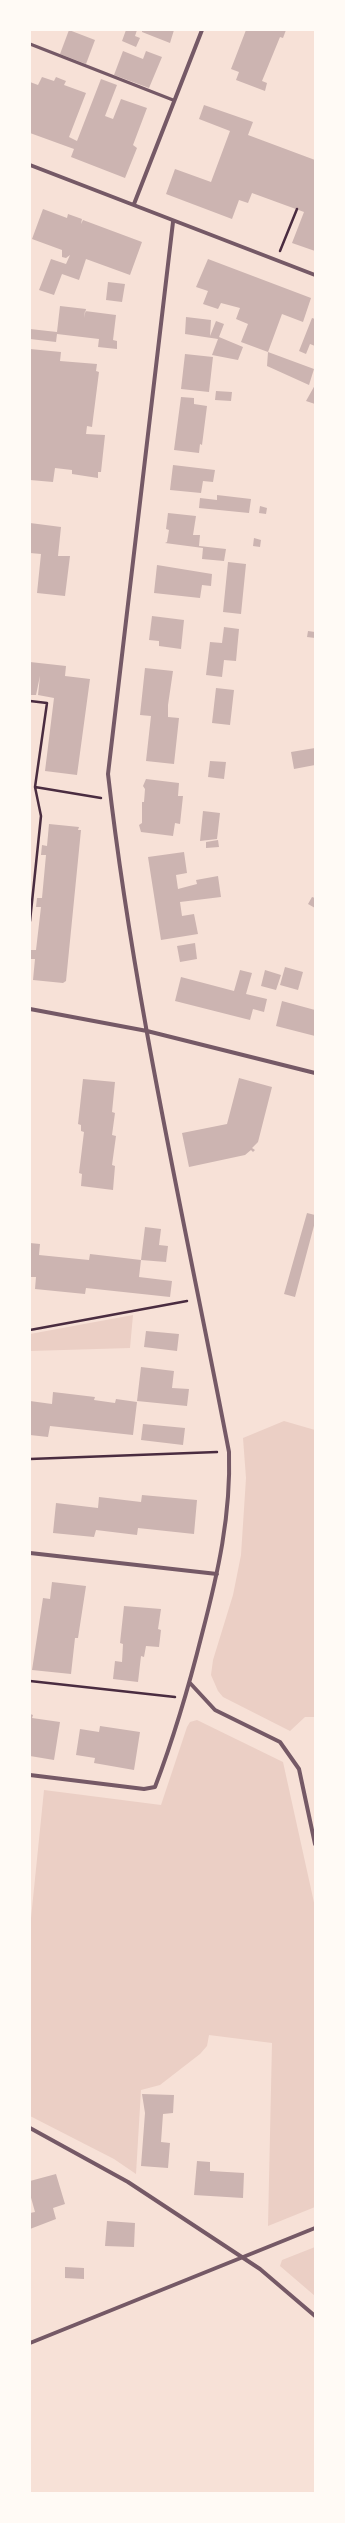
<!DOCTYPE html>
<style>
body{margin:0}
#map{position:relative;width:345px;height:2523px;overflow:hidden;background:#f7e1d7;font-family:"Noto Sans",sans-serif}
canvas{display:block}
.frame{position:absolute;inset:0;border:31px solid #fffaf5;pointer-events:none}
</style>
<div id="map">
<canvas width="345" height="2523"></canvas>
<div class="frame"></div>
</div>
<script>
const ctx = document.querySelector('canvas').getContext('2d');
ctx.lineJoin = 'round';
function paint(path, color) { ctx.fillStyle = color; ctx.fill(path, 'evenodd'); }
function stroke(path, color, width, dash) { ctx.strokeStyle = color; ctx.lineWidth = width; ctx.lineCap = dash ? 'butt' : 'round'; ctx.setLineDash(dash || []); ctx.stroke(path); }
paint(new Path2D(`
 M133 1315 130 1348 30 1351V1334Z
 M284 1421 315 1430V1717H305L290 1731 223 1697 218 1691 211 1675 213 1660 233 1595 241 1555 246 1478 243 1438Z
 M197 1720 283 1762 315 1907V2207L268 2226 272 2043 209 2035 207 2046 200 2054 160 2085 141 2090 136 2174 114 2159 30 2116V1928L44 1790 161 1805 187 1727 190 1722Z
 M315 2247V2296L280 2266 282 2260Z`), '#ebcfc5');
paint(new Path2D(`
 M69 30 95 40 86 64 60 54Z
 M126 30H137L135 36 140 38 136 47 122 41Z
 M142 30H174L170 43 142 32Z
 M246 30H286L283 38 280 37 262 81 267 83 265 91 236 80 239 72 231 69Z
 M123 51 143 59 146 51 162 57 149 88 114 75Z
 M42 77 54 81 56 77 66 81 64 85 86 93 69 137 77 141 101 79 117 85 105 116 113 119 121 99 147 108 133 145 137 148 125 178 71 157 74 149 30 133V82L38 85Z
 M204 105 253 122 248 135 315 160V251L292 243 304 212 252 193 248 203 239 200 232 219 166 194 175 169 211 182 230 131 199 119Z
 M43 209 67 218 68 214 82 219 81 224 83 220 142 242 130 275 86 259 79 280 62 274 54 295 39 290 51 259 66 264 70 255 66 258 62 257V250L32 239Z
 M208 259 311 298 303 322 282 314 268 352 241 342 248 324 236 319 240 308 221 303 218 309 203 304 208 291 196 287Z
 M108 282 125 284 122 302 106 300Z
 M60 306 86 309 84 318 85 311 116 315 113 340 117 341V349L98 347 99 339 57 334 56 342 30 339V329L57 332Z
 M186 317 211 320 210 336 216 321 224 324 219 337 243 347 238 360 212 355 218 339 185 334Z
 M312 318 315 319V346L310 344 306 354 299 351Z
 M30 349 61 352 60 361 97 364 96 371 99 372 92 427 87 426 86 434 105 435 101 472H98V478L72 474V470L55 468 53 482 30 480Z
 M268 352 314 369 309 385 267 366Z
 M185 354 213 357 209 392 181 389Z
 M315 385V404L306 401Z
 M216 391 232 392 231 401 215 400Z
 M181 397 194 398V404L207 406 202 445 200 444 199 453 174 450Z
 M173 465 215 470 213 482 203 481 201 493 170 490Z
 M217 495 251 499 249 513 199 508 200 498 217 500Z
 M260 506 267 508 266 514 259 513Z
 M168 513 196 516 193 535H200L199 546 226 549 224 561 202 559 203 548 165 543 167 542 169 530 166 529Z
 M30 523 61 527 58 556H70L65 596 37 593 41 554 30 553Z
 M254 538 261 540 260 547 253 546Z
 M228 562 246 564 241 614 223 612Z
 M157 565 212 574 211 586 202 585 200 598 154 593Z
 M152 616 184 620 181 649 159 646V641L149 640Z
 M224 627 239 629 236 661 224 660 222 677 206 675 210 642 222 643Z
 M308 631 315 632V638L307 637Z
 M30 662 66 666 65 676 90 679 77 775 45 771 54 698 38 695 40 676 36 695H30Z
 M145 668 173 671 168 705V717L179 718 174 764 146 761 151 716 140 715Z
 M216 688 234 690 230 725 212 723Z
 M315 748V765L294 769 291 752Z
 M210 761 226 762 224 779 208 777Z
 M146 779 179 783 178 796H183L180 824 175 823 173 836 141 832 139 825 142 823V802H144L145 789 143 786Z
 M203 811 220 813 217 839 200 841Z
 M49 824 79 827 78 830H81L66 981 63 983 33 980 35 959H31V950H36L41 907H36L37 898H42L46 855H41L42 845 47 846Z
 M218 840 219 847 206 848V842Z
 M184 852 187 873 176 875 178 889 197 884 196 880 218 876 221 897 180 902 182 916 194 914 198 934 161 940 148 857Z
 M312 897 315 898V908L308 904Z
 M195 943 197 959 180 962 177 946Z
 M285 967 303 972 298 990 280 985Z
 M240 970 252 973 246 994 267 999 264 1012 253 1009 250 1020 175 1001 181 977 234 991Z
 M265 970 281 975 276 990 261 986Z
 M282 1001 315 1010V1036L276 1026Z
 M239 1078 272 1087 258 1142 252 1148 255 1150 253 1152 251 1150 245 1155 189 1167 182 1133 227 1124Z
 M83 1079 115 1082 112 1112 115 1113 112 1135 116 1136 112 1165 115 1166 113 1190 81 1186 82 1174 79 1173 84 1132 81 1131V1125L78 1124Z
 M307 1213 315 1215V1222L295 1297 284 1294Z
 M145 1227 161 1229 159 1245 168 1246 166 1262 141 1260Z
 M30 1243 40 1244 39 1255 89 1260 90 1254 141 1260 139 1277 172 1281 170 1297 86 1288 85 1294 35 1289 36 1277H30Z
 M146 1331 179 1334 177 1351 144 1347Z
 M141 1367 174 1371 172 1388 189 1389 187 1406 137 1401Z
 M53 1392 95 1397 94 1400 115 1403 116 1399 137 1402 133 1435 50 1426 48 1437 30 1435V1401L52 1404Z
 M143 1424 185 1428 183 1445 141 1440Z
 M142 1495 197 1500 194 1534 138 1528 137 1535 96 1530 94 1537 53 1533 56 1503 98 1508 99 1497 141 1502Z
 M52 1582 86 1586 78 1638H75L71 1674 32 1670 43 1598 50 1599Z
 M124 1606 161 1609 158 1629 161 1630 159 1647 146 1646 144 1657 141 1656 138 1682 113 1679 115 1661 122 1662 123 1644 120 1643Z
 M30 1714 33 1715 32 1718 60 1722 54 1760 30 1756Z
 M100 1726 140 1732 134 1770 94 1763 95 1758 76 1755 80 1729 99 1732Z
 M142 2094 174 2095 173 2113 163 2114 161 2142 170 2143 168 2168 141 2166 145 2113Z
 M197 2161 210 2162V2171L244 2173 243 2198 194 2195Z
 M56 2174 65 2204 53 2208 56 2219 30 2229V2213L35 2212 30 2194V2181Z
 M107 2221 135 2223 134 2247 105 2246Z
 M65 2267 84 2268V2279L65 2278Z`), '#ccb4b1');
stroke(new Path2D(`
 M280 251 297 209
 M30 701 47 703 35 787
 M30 921 41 816 35 787 101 798
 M30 1330 187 1301
 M30 1459 217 1452
 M30 1681 175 1697`), '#4a2c40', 2.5);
stroke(new Path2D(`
 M30 44 173 100`), '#755966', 3);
stroke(new Path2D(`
 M30 165 315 275
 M134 204 202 30
 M30 1009 147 1031 315 1073
 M30 1553 217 1574
 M190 1683 215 1710 280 1742 299 1769 315 1844
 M30 1775 144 1789 155 1787C174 1737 189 1686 202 1634 218 1573 231 1515 229 1452 186 1227 134 1002 108 774L173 222
 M30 2128 128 2182 260 2269 315 2316
 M30 2343 315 2228`), '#755966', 4);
</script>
